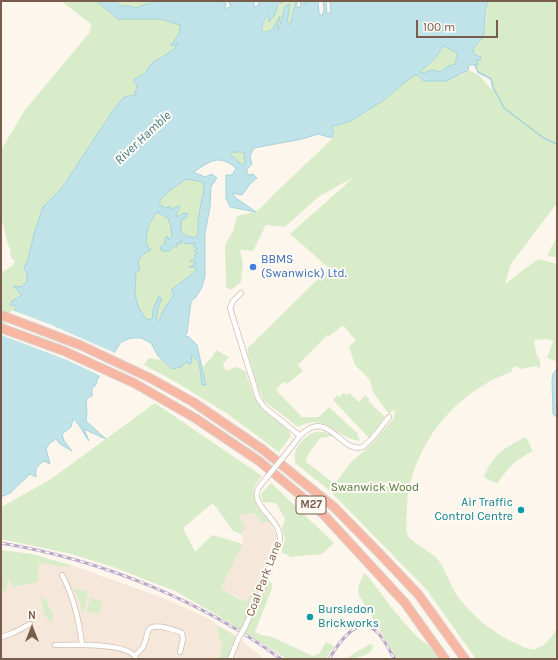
<!DOCTYPE html>
<style>
body{margin:0}
#map{position:relative;width:558px;height:660px;overflow:hidden;background:#fdf6ec;font-family:Karla,sans-serif}
canvas{display:block}
.frame{position:absolute;inset:0;border:2px solid #7a5c4d;pointer-events:none}
.north{position:absolute;left:12px;top:608px;width:40px;height:40px;-webkit-text-stroke:3px #fffaf3;paint-order:stroke;rotate:0deg;font-size:11px;font-weight:700;line-height:16px;text-align:center;color:#7a5c4d}
.north::after{content:'';display:block;margin:auto;width:14px;height:18px;background:#7a5c4d;clip-path:polygon(50% 0,100% 100%,50% 72%,0 100%)}
.scale{position:absolute;left:416px;top:20px;width:82px;height:18px;box-sizing:border-box;border:2px solid #7a5c4d;border-top:0;padding-left:5px;font-size:12px;line-height:14px;white-space:nowrap;color:#7a5c4d;-webkit-text-stroke:3px #fffaf3;paint-order:stroke}
</style>
<div id="map">
<canvas width="558" height="660"></canvas>
<div class="frame"></div>
<div class="north">N</div>
<div class="scale">100 m</div>
</div>
<script>
const ctx = document.querySelector('canvas').getContext('2d');
ctx.lineJoin = 'round';
function paint(path, color) { ctx.fillStyle = color; ctx.fill(path, 'evenodd'); }
function stroke(path, color, width, dash) { ctx.strokeStyle = color; ctx.lineWidth = width; ctx.lineCap = dash ? 'butt' : 'round'; ctx.setLineDash(dash || []); ctx.stroke(path); }
function label(font, color, halo, rows, align = 'center') {
  ctx.font = font + ' Karla,sans-serif'; ctx.lineWidth = 4; ctx.setLineDash([]); ctx.textBaseline = 'middle'; ctx.strokeStyle = halo; ctx.fillStyle = color; for (const [text, x, y, turn = 0] of rows) {
    ctx.save(); ctx.translate(x, y); ctx.rotate((+turn || 0) * Math.PI / 180); ctx.textAlign = isNaN(turn) ? turn : align; if (halo) ctx.strokeText(text, 0, 0); ctx.fillText(text, 0, 0); ctx.restore();
  }
}
paint(new Path2D(`
 M254 513 261 522H270L277 537 266 569 262 573 249 599 247 601H244L221 588 243 544 242 531 239 515Z
 M40 563 57 566H74L166 599 209 619 217 625 232 633 265 659H1V591L4 592 8 577 38 569Z`), '#f5e8da');
paint(new Path2D(`
 M61 1H97L118 19H161L180 25V32L172 45 179 43 172 51 152 63 145 73 133 80 137 85 135 95 124 97 112 112 62 188 43 207 34 234 28 259 24 268 27 273 28 282 21 287 13 286 22 295 12 301 10 305 17 306 1 334V273L12 266 15 261 11 258 10 249 7 241 1 215V150L25 110 90 32 91 24Z
 M115 1H156C150 5 143 4 136 8L130 6H121Z
 M284 1H296L290 25 287 22 290 4 285 6 280 26 277 31 279 18 273 28 268 32H262C262 26 264 20 269 14V22C275 15 277 6 284 1Z
 M488 1H557V203L511 264 505 284 538 259 557 264V361L547 358 553 341 547 339 534 340 536 353 540 360V369L536 366 520 369 516 366 513 367 511 372C455 392 411 446 407 506 407 515 405 528 408 536 411 542 432 552 439 561 446 571 450 586 459 598 474 618 495 634 517 644 523 647 529 650 535 649 545 647 551 637 557 629V659H476L427 590 329 490 295 463C295 460 294 456 295 453 296 449 299 444 302 441 311 431 321 429 333 436L320 438 307 456 306 462 335 484 350 463 372 444 394 418 395 409 389 414 373 392 370 380 355 365 349 346 356 341 345 327 342 326 328 337 327 335 298 365 303 371 287 384 285 382 281 384 276 390 302 417H319L329 407 357 433 360 441C335 438 327 412 298 427L264 401 256 382 247 349 329 268 290 234 354 177 318 197 285 227 266 225 253 251 240 250 243 264 241 282 231 290 226 287 225 245 233 231 237 216C253 212 259 213 269 199L333 138 334 131 331 127 352 121 384 100 414 75H461L468 70 479 75 492 90 491 79 478 72 475 65H478L475 55 473 51C475 42 483 35 486 26 488 17 484 11 488 1Z
 M445 46 457 53V57L455 64 447 67 440 72 432 70 423 73 420 72 435 58Z
 M233 152H244L245 162 242 165 231 155Z
 M187 179 203 182 204 193 202 198 198 221 199 235 194 238 187 236 181 232V220L179 216H176L180 206C171 209 168 209 160 205V200L173 188Z
 M157 212 168 218 171 226 172 236 168 240 167 236 165 244 160 247 173 246 177 247V242L180 238 197 243V258L191 261 197 263 190 267 197 268 196 271 172 290 175 295 164 309 159 321 156 319 159 305 162 299 153 310 152 320 146 319 139 308 135 295 136 271 140 269 138 261 143 254 147 244 146 238 153 216Z
 M557 237V257L547 256Z
 M216 350 229 357 223 364 226 371 236 367 245 371 254 397 258 404 289 431 291 436 279 452 228 414 174 381 144 365 149 358 162 360 173 369 190 354 199 362 202 384 206 385 203 367 213 356Z
 M343 393 347 395 349 393 359 402 365 395 369 399V402L385 417 369 438 333 400 337 395 340 397Z
 M155 403 262 476C260 479 256 483 255 486 249 500 262 512 270 522H261L254 513 239 515 245 528 242 531V535L233 531 213 503 183 528 195 552 212 535 243 544 221 588 240 600 247 601 262 573 264 570H269L266 579 272 583V588L255 632 261 635 272 637 313 656 319 654 326 642 334 646 326 659H287L212 612 175 591 113 567 71 554 1 539V507L51 479Z
 M526 437 533 451C514 461 509 467 497 484L484 477C492 455 505 447 526 437Z
 M271 483 334 543 322 554 291 557 281 552 285 540 282 528 285 519 276 503 263 502 261 494Z
 M1 550 32 554 74 566H57L40 563 38 569V582L13 587 8 578 7 588 4 592 1 591Z
 M364 573 367 575 395 612 415 635 429 646 439 659H397L359 595 358 587Z
 M73 588 88 592 84 611H81V605Z
 M40 596 46 599 53 615V622C47 621 45 616 44 610L43 609Z
 M90 598 102 601 99 614 87 611Z
 M217 625 237 637 228 659H219L223 644 220 639Z
 M370 644 373 646C372 656 354 659 345 659Z`), '#d8ecc9');
const water = new Path2D(`
 M97 1H115L121 6H130L136 8C143 4 150 5 156 1H217L226 3 225 9 233 5H230L229 1H254V7L259 5 258 1H284L278 5 275 14 269 22 268 15C264 19 261 26 262 32H268L273 28 280 16 277 30 280 26 285 6 290 4 287 22 290 25 296 1H298L296 6 300 8 301 1H305L306 5 307 1H318L319 13 322 16 324 10 323 1H326L327 14 331 12 330 1H488C483 12 487 24 483 36 481 43 475 43 473 51L475 55 481 57 480 61 476 59 478 65H469L468 70 446 81H424L417 75H414L384 100 351 121 331 127 334 131 332 138 318 134 302 139 254 148 250 156 252 164 247 169V175L253 174 257 178 250 184 242 195 232 193 236 198 256 212 230 207 226 198V175H232L236 168C218 153 210 162 193 172L205 177 212 174 217 178 211 187 210 207 205 233V276L202 287 196 297 191 301 187 333 185 336 189 337 197 345 206 385H202L199 362 191 355 192 361 190 365 186 362 181 367 173 369 158 356 151 343 141 338H131L121 342 97 380 96 385 92 388V396L87 398 86 404 87 410 86 421 106 439 84 429 89 441C83 433 80 424 73 419L71 427 62 434 64 441 72 451 60 444 56 439 49 444 46 449 50 464 44 461C37 466 35 468 36 477L30 474 10 493 1 497V334L17 306 10 305 12 301 22 295 13 286 21 287 27 282V273L24 268 28 259 34 234 43 207 62 188 112 112 124 97 135 95 137 85 133 80 145 73 152 63 172 51 178 44 171 46 180 32V25L161 19H118ZM444 46 457 53V57L455 64 447 67 440 72 432 70 423 73 420 72 435 58ZM233 152H244L245 162 242 165 231 155ZM187 179 203 182 204 193 202 198 198 221V235L194 238 187 236 181 232V220L186 218 188 214 184 213 179 216H176L180 206 171 209 170 206 166 208 160 205V200L173 188ZM157 212 168 218 171 227 172 236 169 240 167 236 165 239V244L160 247 162 251H170L173 246 177 247V243L181 244 180 239 185 244 196 243 193 246 198 249 194 250 197 253 194 255 196 258 190 261 197 264 189 267 197 268 196 271 171 290 174 295 164 309 159 321 156 319 159 305 162 299 159 296 153 310 152 320 146 319 139 308 135 295 136 272 140 270 138 261 143 254 151 250C150 248 148 247 147 245 144 237 151 217 157 212Z
 M557 369V416H555L553 414 552 380 553 374Z`);
paint(water, '#bfe3e8');
stroke(water, '#a5d3da', 1);
paint(new Path2D(`
 M12 310 49 324 115 353 101 376 67 360 1 335V330Z`), '#fdf6ec');
stroke(new Path2D(`
 M475 65 478 72 491 79 493 87 504 108 545 139 557 144`), '#a5d3da', 1.5);
const street = new Path2D(`
 M241 293 233 301 230 308 258 398 264 407 299 435
 M293 445C325 398 340 455 362 447 371 443 382 425 389 417
 M62 575C74 597 79 620 82 644
 M244 629 263 587 280 540C282 519 248 506 259 487
 M1 637 13 633 30 624
 M55 645C71 645 132 642 136 659
 M135 655C139 652 142 650 144 645 149 633 144 624 163 627 170 629 176 630 182 633L183 639 180 652
 M230 659 238 639`);
const highway = new Path2D(`
 M1 315 80 345 150 378 193 402 262 449 334 507 380 554 418 594 465 659
 M1 328 64 351 134 383 195 418 259 461 324 515 405 603 445 659`);
stroke(street, '#d1beb0', 6);
stroke(highway, '#dad1cd', 10);
stroke(street, '#fff', 4.5);
stroke(highway, '#f7b7a3', 8);
const rail = new Path2D(`
 M1 543C101 560 199 599 281 659
 M329 659C338 644 358 612 378 633 385 640 389 651 395 659`);
stroke(rail, '#b9a8c9', 3);
stroke(rail, '#fffaf3', 1.5, [4.5]);
const streetBridge = new Path2D(`
 M259 487 293 445
 M238 639 244 629`);
stroke(streetBridge, '#d1beb0', 6, []);
stroke(streetBridge, '#fff', 4.5);
for (const [x, y, r, color] of [
 [253,267,4,"#3f7fe0"],
 [521,510,4,"#0f9aa8"],
 [310,617,4,"#0f9aa8"]
]) { const dot = new Path2D(); dot.arc(x, y, r, 0, 2 * Math.PI); ctx.fillStyle = color; ctx.fill(dot); stroke(dot, '#fffaf3', 1.5); }
for (const [x, y, w] of [
 [311,505,30]
]) { const box = new Path2D(); box.roundRect(x - w / 2, y - 9, w, 18, 3); ctx.fillStyle = '#fffaf3'; ctx.fill(box); stroke(box, '#7a5c4d', 1); }
label('bold 11px', '#7a5c4d', null, [
 ["M27",311,505]
]);
label('12px', '#366cbe', '#fffaf3', [
 ["BBMS",261,260],
 ["(Swanwick) Ltd.",261,274]
], 'left');
label('12px', '#537a41', '#fffaf3', [
 ["Swanwick Wood",375,488]
]);
label('12px', '#0d838f', '#fffaf3', [
 ["Air Traffic",513,503],
 ["Control Centre",513,517],
 ["Bursledon",318,610,"left"],
 ["Brickworks",318,624,"left"]
], 'right');
label('12px', '#7a5c4d', '#fffaf3', [
 ["Coal Park Lane",264,579,-69]
]);
label('italic 13px', '#437c86', '#fffaf3', [
 ["River Hamble",143,138,-43]
]);
</script>
